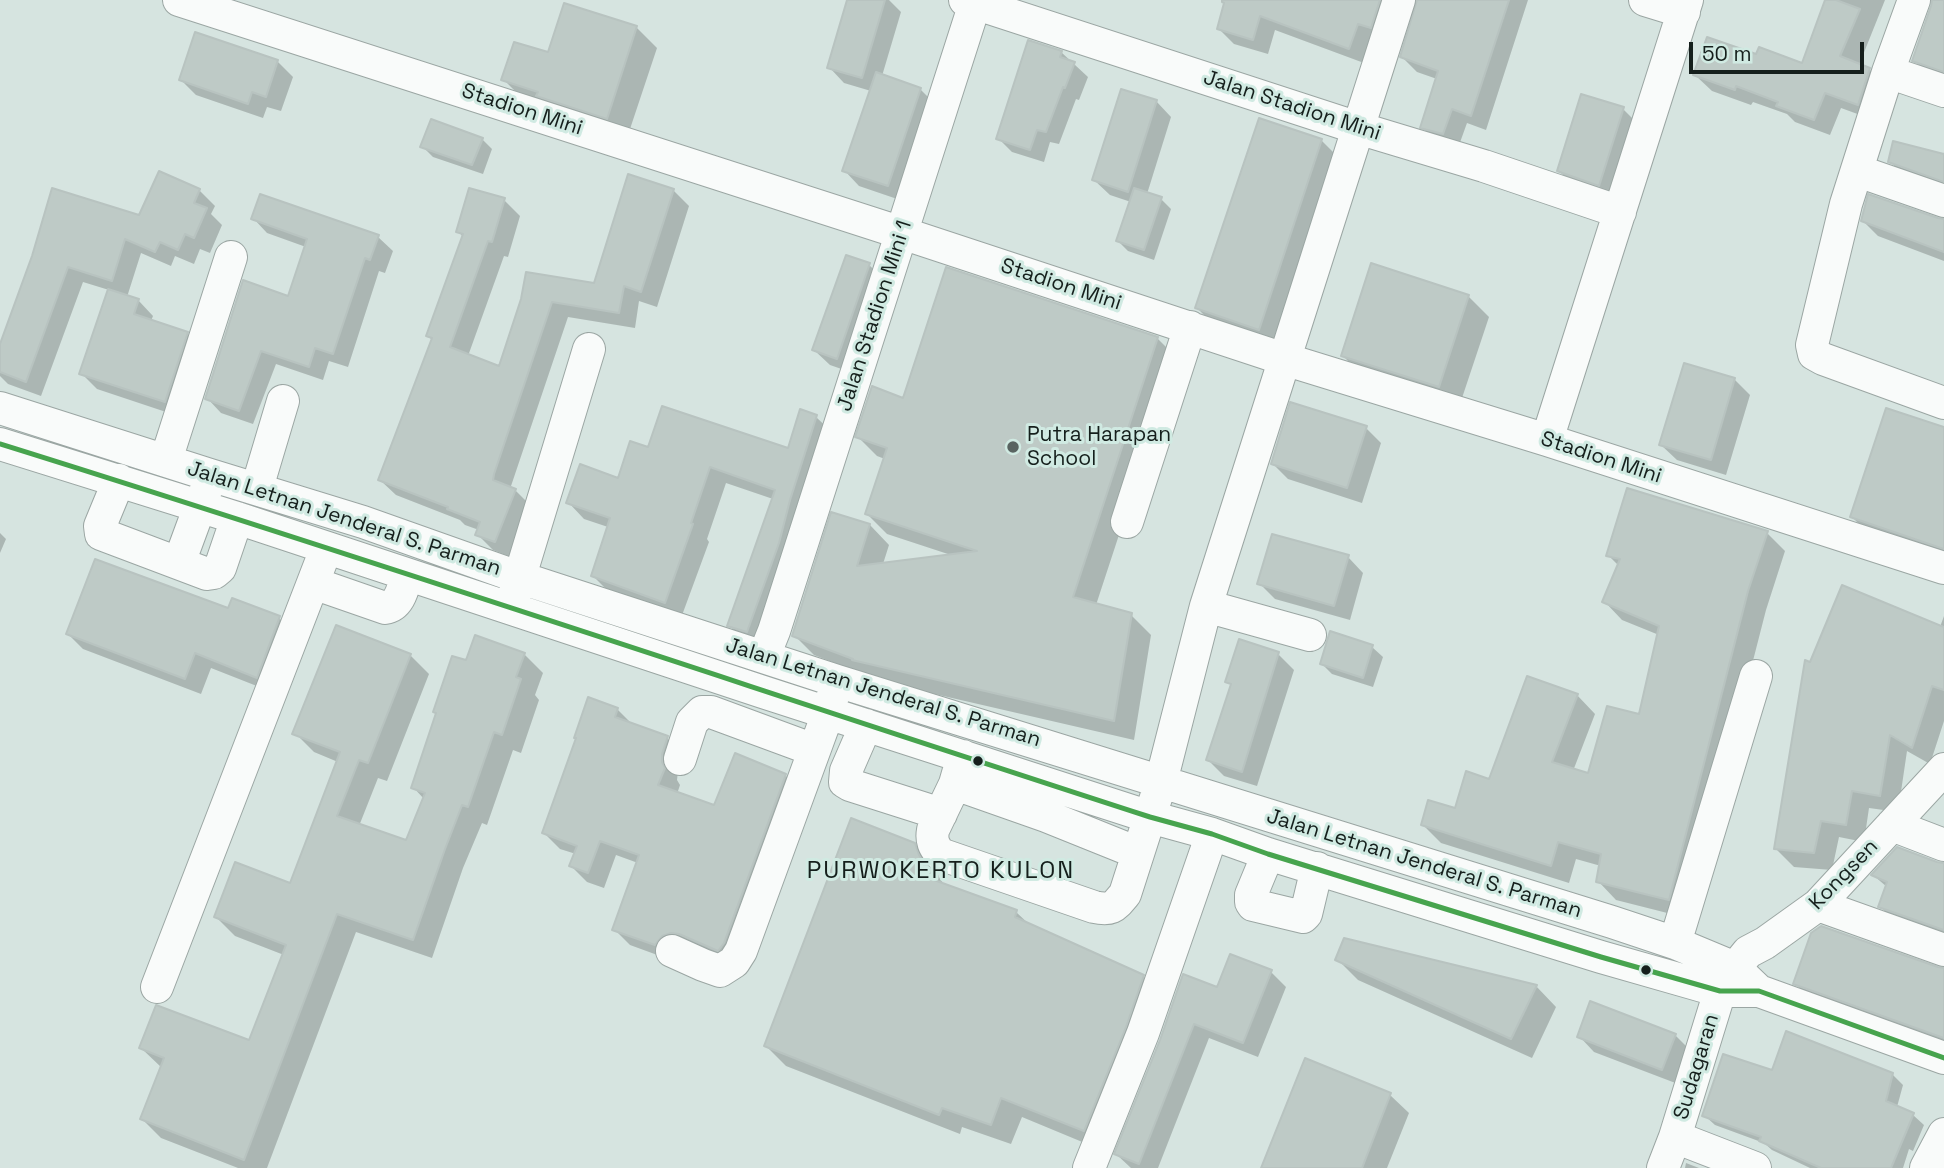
<!DOCTYPE html>
<style>
body{margin:0}
#map{position:relative;width:1944px;height:1168px;overflow:hidden;background:#d6e4e0;font-family:"Space Grotesk",sans-serif}
canvas{display:block}
.scale{position:absolute;left:1689px;top:42px;width:175px;height:32px;box-sizing:border-box;border:4px solid #151f1c;border-top:0;padding-left:9px;font-size:21px;line-height:24px;white-space:nowrap;color:#151f1c;-webkit-text-stroke:5px #d0eae2;paint-order:stroke}
</style>
<div id="map">
<canvas width="1944" height="1168"></canvas>
<div class="scale">50 m</div>
</div>
<script>
const ctx = document.querySelector('canvas').getContext('2d');
ctx.lineJoin = 'round';
function paint(path, color) { ctx.fillStyle = color; ctx.fill(path, 'evenodd'); }
function stroke(path, color, width, dash) { ctx.strokeStyle = color; ctx.lineWidth = width; ctx.lineCap = dash ? 'butt' : 'round'; ctx.setLineDash(dash || []); ctx.stroke(path); }
function label(font, color, halo, rows, align = 'center') {
  ctx.font = font + ' "Space Grotesk",sans-serif'; ctx.lineWidth = 6; ctx.setLineDash([]); ctx.textBaseline = 'middle'; ctx.strokeStyle = halo; ctx.fillStyle = color; for (const [text, x, y, turn = 0] of rows) {
    ctx.save(); ctx.translate(x, y); ctx.rotate((+turn || 0) * Math.PI / 180); ctx.textAlign = isNaN(turn) ? turn : align; if (halo) ctx.strokeText(text, 0, 0); ctx.fillText(text, 0, 0); ctx.restore();
  }
}
paint(new Path2D(`
 M849 0H889L901 12 882 76 920 89 936 105 903 201 859 186 844 170 871 91 844 83 829 67Z
 M1227 0H1404L1364 63 1275 30 1268 54 1234 44 1219 29Z
 M1419 0H1528L1486 130 1467 123 1458 148 1437 142 1422 127 1437 79 1417 72 1402 57Z
 M1827 0H1885L1859 65 1869 69 1886 86 1874 120 1841 108 1830 135 1795 122 1787 114 1753 102 1751 105 1712 91 1695 75 1758 56 1803 66Z
 M1934 0H1944V80L1929 75 1914 60Z
 M636 27 657 48 627 138 524 100 503 79 549 54Z
 M1061 52 1088 77 1079 100 1076 99 1059 144 1050 142 1044 162 1012 152 998 138Z
 M277 61 293 77 281 111 267 107 263 118 196 95 181 80Z
 M1156 101 1171 117 1147 194 1161 199 1171 209 1154 260 1128 251 1118 241 1131 202 1110 195 1094 180Z
 M1623 109 1639 125 1615 200 1574 186 1559 171Z
 M482 139 492 149 483 174 433 157 422 146Z
 M1321 140 1342 161 1280 349 1218 329 1197 308Z
 M1944 152V190L1905 176 1889 161 1943 155Z
 M199 190 215 206 211 214 222 225 210 253 200 249 194 264 175 256 171 266 141 253 127 297 138 300 153 316 151 321 187 333 202 349 181 417 97 389 81 373 109 290 83 282 41 396 8 384 0 376V349L34 256 140 218Z
 M673 190 689 206 657 307 639 301 635 328 568 317 510 489 515 490 531 506 511 557 493 550 477 534 479 530 465 525 460 520 396 495 380 480 433 341 428 336 463 237 458 231 504 200 520 216 508 257 504 256 468 356 500 368 523 299 595 285Z
 M253 218 378 237 393 251 385 273 379 271 348 367 329 361 323 380 276 364 253 424 221 413 207 398 289 299 306 247 267 233Z
 M1863 221H1944V261L1878 236Z
 M869 265 885 280 853 373 830 365 814 350Z
 M1468 296 1489 317 1459 407 1364 377 1343 356Z
 M1157 338 1177 358 1096 605 1131 615 1151 635 1134 740 874 680 871 677 814 655 794 635 870 525 889 545 883 564 954 556 887 534 867 514 885 459 877 456 857 436 904 400Z
 M1734 379 1750 395 1726 475 1677 460 1661 445Z
 M816 417 833 433 764 648 745 642 729 625 773 499 726 483 707 539 709 542 681 618 609 592 593 576 608 527 584 519 568 502 619 480 649 449 789 451Z
 M1366 428 1381 443 1362 503 1288 479 1273 464Z
 M1944 429V561L1872 537 1852 517Z
 M0 533 6 539 0 553Z
 M1767 533 1785 551 1766 610 1687 918 1616 900 1598 881 1601 866 1576 859 1569 883 1441 843 1422 824 1456 810 1490 781 1577 695 1595 714 1573 771 1590 775 1640 716 1659 635 1622 620 1604 601 1619 566 1608 555Z
 M1348 557 1363 573 1350 620 1275 599 1259 583Z
 M233 600 279 618 295 634 272 692 211 668 201 694 83 649 68 634 229 611Z
 M1944 616V721L1930 764 1907 751 1898 812 1869 808 1864 842 1839 837 1832 870 1794 867 1776 849 1811 664 1940 627Z
 M1331 634 1372 647 1383 657 1373 687 1332 674 1322 664Z
 M1240 642 1278 654 1294 670 1257 786 1224 776 1208 760 1232 686 1227 682Z
 M524 654 543 673 535 695 539 700 521 753 513 750 487 825 482 823 463 868 432 958 356 932 267 1168H238L161 1138 142 1119 162 1068 141 1048 250 1043 284 955 235 936 216 917 291 885 338 762 314 752 295 733 410 655 429 674 387 781 378 778 359 826 408 843 424 799 413 787 467 663Z
 M617 709 634 726 667 738 683 754 678 771 677 780 680 785 677 794 715 808 785 775 801 791 740 959 671 960 630 945 614 929 638 863 616 855 604 888 587 882 571 866 576 854 560 849 544 833Z
 M914 844 935 865 939 877 945 886 1016 912 1031 926 1143 976 1163 996 1104 1151 1022 1117 1011 1144 962 1127 960 1134 786 1066 766 1046Z
 M1944 864V937L1891 918 1880 906 1887 887 1873 875Z
 M1337 959 1536 986 1556 1007 1532 1058 1358 980Z
 M1944 969V1044L1806 995 1795 983Z
 M1271 972 1286 987 1258 1057 1209 1038 1158 1168H1131L1116 1154 1162 1040 1218 990Z
 M1675 1035 1691 1051 1678 1084 1594 1052 1579 1036Z
 M1306 1061 1390 1095 1409 1113 1387 1168H1263Z
 M1773 1072 1892 1074 1903 1085 1897 1107 1913 1115 1924 1125 1913 1151 1909 1149 1903 1168H1810L1772 1150 1764 1143 1715 1125 1704 1115Z
 M1686 1163 1699 1168H1685Z`), '#0003');
const building = new Path2D(`
 M847 0H885L862 78 827 68Z
 M1222 0H1380L1371 28 1358 24 1349 49 1260 16 1253 40 1217 29 1224 3 1222 2Z
 M1417 0H1509L1471 116 1452 109 1443 134 1420 128 1438 71 1400 57Z
 M1825 0H1836L1860 9 1840 56 1870 68 1858 105 1825 93 1814 120 1776 106 1778 102 1736 86 1735 90 1693 75 1707 37 1756 54 1759 47 1802 63Z
 M1932 0H1944V72L1912 61 1931 6Z
 M564 3 637 26 607 119 536 96 538 92 501 80 514 42 548 52Z
 M195 32 278 60 266 97 252 92 248 104 179 80Z
 M1028 40 1062 51 1060 57 1075 62 1065 88 1063 87 1046 132 1037 130 1030 150 996 139Z
 M876 72 921 88 888 186 842 171Z
 M1121 89 1157 100 1128 192 1092 180Z
 M1581 94 1624 107 1599 186 1557 171Z
 M1259 118 1322 139 1259 330 1195 308Z
 M431 119 483 138 472 165 420 147Z
 M1893 141 1944 154V182L1888 162Z
 M159 171 200 189 194 203 207 208 194 238 185 234 178 250 160 242 155 252 125 239 112 281 68 267 26 382 0 372V344L32 256 52 188 139 215Z
 M628 174 674 189 641 292 624 286 619 313 552 302 494 474 493 480 516 489 495 542 475 535 480 522 447 509 448 507 378 480 432 338 426 336 463 234 456 232 469 188 505 198 492 242 488 241 450 347 499 366 521 299 526 272 594 283Z
 M1134 188 1162 197 1144 250 1116 241Z
 M260 194 379 235 370 260 365 258 333 354 315 348 309 367 261 351 239 411 205 399 243 280 288 296 307 239 251 219Z
 M1868 194 1938 218 1944 219V252L1861 221Z
 M846 255 870 263 837 359 812 350Z
 M1371 263 1469 295 1439 387 1341 356Z
 M946 267 1158 337 1073 597 1132 613 1114 721 852 660 853 659 792 636 831 512 870 524 857 566 977 551 865 514 887 448 855 437 872 386 903 398Z
 M108 289 139 299 134 314 188 332 165 402 79 374Z
 M1684 363 1735 378 1711 460 1659 445Z
 M1290 402 1367 426 1347 488 1271 464Z
 M662 406 788 448 800 409 817 415 790 500 779 543 747 632 727 626 775 490 710 467 691 523 693 524 665 603 591 576 610 518 566 503 580 464 618 478 630 441 648 447Z
 M1886 408 1944 427V549L1850 517Z
 M1627 488 1768 531 1748 591 1669 900 1596 882 1601 854 1558 842 1551 866 1421 825 1428 800 1455 808 1466 771 1489 779 1527 676 1578 694 1552 762 1588 773 1607 706 1639 714 1659 626 1602 602 1620 559 1606 556Z
 M1272 534 1349 555 1334 606 1257 584Z
 M95 559 228 608 232 598 280 616 257 678 195 653 185 679 66 634Z
 M1842 585 1944 627V690L1932 686 1912 748 1890 735 1880 796 1852 791 1846 825 1821 821 1814 853 1774 849 1805 660 1810 662Z
 M336 625 411 654 368 763 359 760 337 816 406 840 425 793 411 788 436 713 433 712 452 656 466 660 475 635 525 653 516 677 521 679 502 735 494 732 468 807 462 805 445 849 413 940 337 914 244 1160 140 1119 164 1058 139 1048 156 1005 249 1040 286 945 214 917 235 862 290 883 340 752 292 734Z
 M1330 631 1373 645 1363 678 1320 664Z
 M1239 639 1279 652 1242 772 1206 760 1231 684 1225 682Z
 M588 697 618 708 615 717 668 736 662 754V762L665 768 658 785 714 805 735 753 786 774 724 943 718 951 679 934 671 933 662 936 655 945 612 930 639 855 600 841 588 873 569 866 577 846 542 833 576 738H574Z
 M851 818 915 843 919 855 927 866 923 876 1017 910 1015 917 1144 975 1126 1027 1084 1131 1001 1098 991 1125 942 1108 939 1115 764 1046Z
 M1897 847 1937 862 1944 863V930L1878 907 1887 882 1871 875Z
 M1821 926 1938 967 1944 968V1038L1793 984 1811 933Z
 M1344 938 1537 985 1511 1039 1335 960Z
 M1230 954 1272 970 1243 1043 1194 1024 1139 1164 1114 1154 1160 1040 1183 974 1217 987Z
 M1590 1001 1676 1034 1662 1070 1577 1037Z
 M1786 1031 1893 1073 1886 1101 1914 1113 1891 1168H1821L1759 1141 1761 1137 1702 1116 1723 1054 1772 1070Z
 M1305 1058 1391 1093 1362 1168H1261Z`);
paint(building, '#becac6');
stroke(building, '#b8c3c0', 2);
const minor = new Path2D(`
 M179 0 902 233 1284 359 1547 440 1944 568
 M965 0 1358 128 1484 166 1620 212
 M1645 0 1684 12
 M1914 0 1888 72 1846 204 1812 345 1814 354 1823 359 1944 403
 M1888 72 1944 91
 M1858 171 1944 201
 M0 408 210 475 363 522 521 578 837 681 1612 922 1675 943 1735 968 1759 991
 M1547 440 1687 0
 M0 444 237 518 763 692 1150 817 1212 834 1268 854 1601 957 1720 991H1759L1944 1058
 M166 460 231 257
 M119 480 100 526 101 534 207 574 214 573 220 568 237 518
 M257 488 283 401
 M1127 522 1190 327
 M179 563 207 487
 M313 583 385 608C400 606 403 588 407 575
 M514 596 589 349
 M1206 606 1310 635
 M764 656 774 631 976 0
 M866 725 846 771 845 782 850 785 941 814
 M963 756 955 784 933 830C931 841 934 846 940 854L1094 907C1112 911 1114 907 1125 894L1161 782 1206 606 1399 0
 M680 759 692 722 702 712H711L814 750
 M955 784 1046 816 1138 853
 M1892 825 1944 845
 M1268 854 1251 895V902L1253 905 1303 917 1306 914 1317 868
 M1818 905 1944 950
 M1675 943 1756 676
 M672 951 703 965 720 971 734 962 741 951 828 713 834 692
 M157 987 326 549
 M1675 1137 1755 1168
 M1089 1168 1143 1033 1212 834
 M1663 1168 1675 1137 1720 991 1735 968 1748 952 1765 943 1818 905 1944 769
 M1926 1168 1944 1134`);
stroke(minor, '#9ba6a3', 34);
stroke(minor, '#f9fbfa', 32);
stroke(new Path2D(`
 M0 444C385 564 767 693 1150 817L1212 834 1268 854 1601 957 1720 991H1759L1944 1058`), '#47a44e', 5);
for (const [x, y, r, color] of [
 [1013,447,7,"#596461"],
 [978,761,6,"#151f1c"],
 [1646,970,6,"#151f1c"]
]) { const dot = new Path2D(); dot.arc(x, y, r, 0, 2 * Math.PI); ctx.fillStyle = color; ctx.fill(dot); stroke(dot, '#d0eae2', 2.5); }
label('21px', '#151f1c', '#d0eae2', [
 ["Jalan Stadion Mini",1292,106,18],
 ["Stadion Mini",522,110,18],
 ["Stadion Mini",1061,285,18],
 ["Jalan Stadion Mini 1",875,316,-72],
 ["Stadion Mini",1601,458,18],
 ["Jalan Letnan Jenderal S. Parman",344,519,18],
 ["Jalan Letnan Jenderal S. Parman",883,693,17],
 ["Jalan Letnan Jenderal S. Parman",1424,864,17],
 ["Kongsen",1844,875,-46],
 ["Sudagaran",1697,1067,-73]
]);
label('21px', '#151f1c', '#d0eae2', [
 ["Putra Harapan",1027,435],
 ["School",1027,459]
], 'left');
ctx.letterSpacing = '2px';
label('24px', '#151f1c', '#d0eae2', [
 ["PURWOKERTO KULON",941,871]
]);
ctx.letterSpacing = '0px';
</script>
